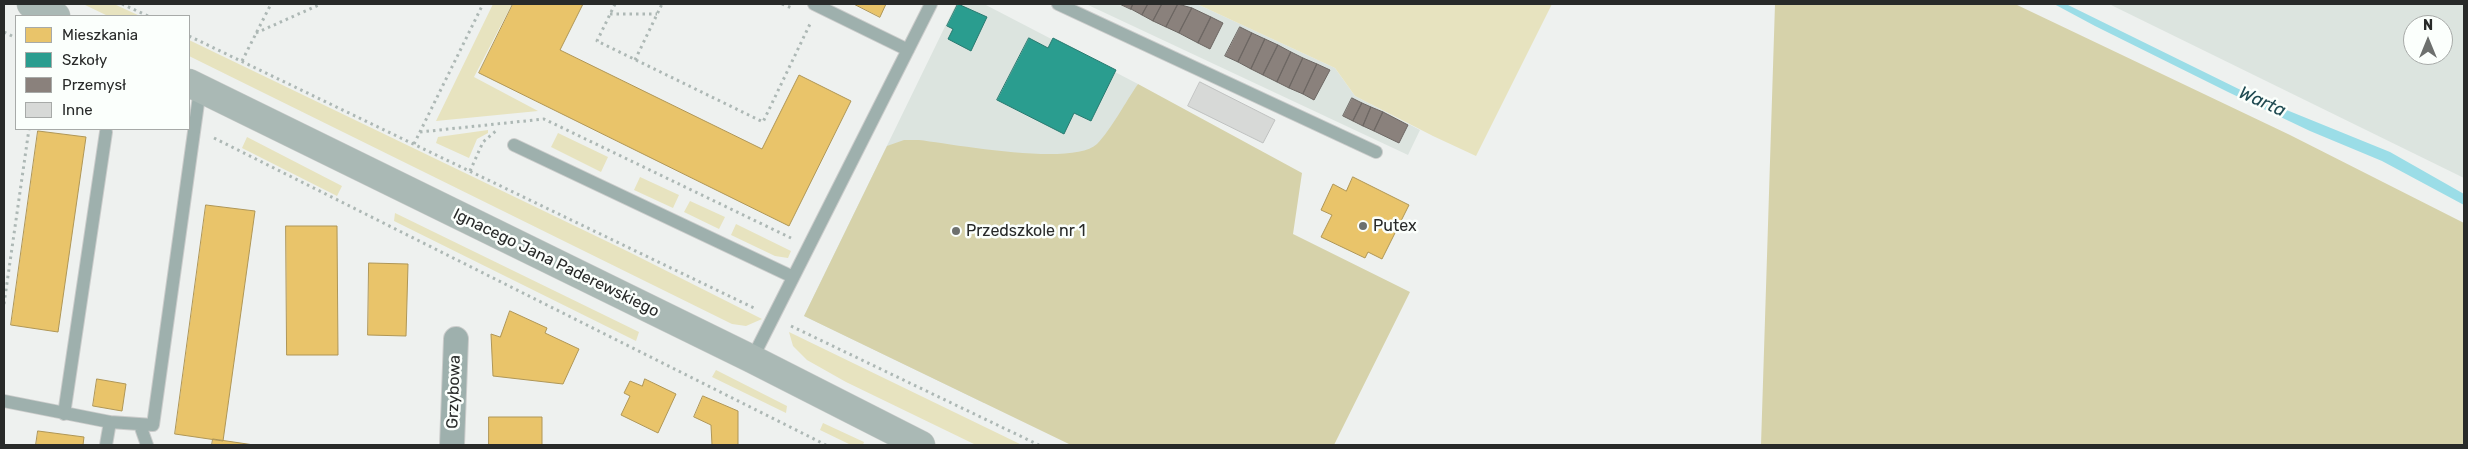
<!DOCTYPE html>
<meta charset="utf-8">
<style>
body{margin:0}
#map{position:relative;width:2468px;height:449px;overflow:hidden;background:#eef1ef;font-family:Rubik,sans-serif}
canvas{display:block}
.frame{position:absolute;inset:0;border:5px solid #282a29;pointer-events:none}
.legend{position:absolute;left:15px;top:15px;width:175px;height:115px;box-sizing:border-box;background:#fbfffc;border:1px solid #a7aaa8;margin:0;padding:6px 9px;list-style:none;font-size:15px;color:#282a29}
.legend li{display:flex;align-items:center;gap:10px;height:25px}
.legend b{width:25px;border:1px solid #a7aaa8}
.north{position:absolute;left:2403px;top:15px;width:50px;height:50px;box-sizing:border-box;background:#fbfffc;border:1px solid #a7aaa8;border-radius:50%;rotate:0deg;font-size:14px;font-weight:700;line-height:20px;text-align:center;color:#282a29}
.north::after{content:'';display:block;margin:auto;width:18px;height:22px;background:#6d706e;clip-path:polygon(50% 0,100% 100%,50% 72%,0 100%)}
</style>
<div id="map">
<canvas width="2468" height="449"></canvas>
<div class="frame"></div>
<ul class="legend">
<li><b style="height:14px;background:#e9c46a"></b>Mieszkania</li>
<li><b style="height:14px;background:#2a9d8f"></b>Szkoły</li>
<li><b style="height:14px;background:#8a817c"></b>Przemysł</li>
<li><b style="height:14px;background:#d7d9d7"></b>Inne</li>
</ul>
<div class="north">N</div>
</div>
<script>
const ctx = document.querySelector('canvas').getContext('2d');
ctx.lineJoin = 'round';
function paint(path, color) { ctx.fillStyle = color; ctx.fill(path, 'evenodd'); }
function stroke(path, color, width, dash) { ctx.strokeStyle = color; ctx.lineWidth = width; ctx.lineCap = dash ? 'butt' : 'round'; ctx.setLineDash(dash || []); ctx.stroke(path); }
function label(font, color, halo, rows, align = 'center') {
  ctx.font = font + ' Rubik,sans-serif'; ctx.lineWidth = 5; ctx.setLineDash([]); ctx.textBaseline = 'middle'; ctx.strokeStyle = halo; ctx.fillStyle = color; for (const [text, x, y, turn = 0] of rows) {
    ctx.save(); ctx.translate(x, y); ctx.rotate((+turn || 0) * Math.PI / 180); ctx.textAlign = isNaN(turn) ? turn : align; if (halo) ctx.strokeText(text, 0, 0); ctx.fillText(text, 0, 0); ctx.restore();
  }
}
paint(new Path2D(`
 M956 4H984L1138 84 984 403 804 316Z
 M1086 4H1197L1335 68 1355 96 1420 130 1408 155Z
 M2109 4H2464V178ZM2413 25H2443V55H2413Z`), '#dce4df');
paint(new Path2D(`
 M83 4H114L140 16H108Z
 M493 4H512L474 77 538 111 436 121Z
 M1197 4H1552L1476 156 1433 136 1355 96 1335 68Z
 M189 40 629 252 762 319 746 326 732 324 189 56Z
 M488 130V133L477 139 469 158 436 143 438 137Z
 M558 133 608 157 601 172 551 147Z
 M247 137 342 186 337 196 242 148Z
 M640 177 679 195 673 208 634 190Z
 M690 201 725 217 719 229 684 212Z
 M395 213 639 332 636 341 394 221Z
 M736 224 791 251 788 258 775 256 731 235Z
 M789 332 1022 445H976L846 382 807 360 793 346Z
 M716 370 787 406 786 413 712 377Z
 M823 423 864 442 863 445H851L820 430Z`), '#e7e3bf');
paint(new Path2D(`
 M1775 4H2015L2290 135 2464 223V445H1761Z
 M1138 84 1302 173 1293 234 1410 292 1334 445H1071L804 316 887 146 904 140H919C953 144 1073 167 1097 144 1111 130 1126 101 1138 84Z`), '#d6d2aa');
paint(new Path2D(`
 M2054 4H2066L2257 98 2390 152 2464 194V205L2382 161 2310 131 2228 92 2095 26Z`), '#9bdde7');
const homes = new Path2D(`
 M513 4H583L560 50 762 149 799 75 851 101 789 226 479 73Z
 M854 4H886L880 17Z
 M38 131 86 137 58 332 11 325Z
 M1353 177 1409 205 1382 259 1368 252 1365 258 1321 237 1332 215 1321 210 1333 184 1346 191Z
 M206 205 255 211 223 441 175 434Z
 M286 226H337L338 355H287Z
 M369 263 408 264 406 336 368 335Z
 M510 311 547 328 545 333 579 349 563 384 493 376 491 334 500 337Z
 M97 379 126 384 122 411 93 406Z
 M645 379 676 394 658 433 621 415 630 396 624 393 630 381 642 386Z
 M703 396 738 411V445H712L711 425 694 417Z
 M489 417H542V445H489Z
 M38 431 84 437 83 445H36Z
 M213 439 254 445H212Z`);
paint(homes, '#e9c46a');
stroke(homes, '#af9656', 1);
const schools = new Path2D(`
 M958 4 987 17 971 51 948 39 953 29 947 26Z
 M1029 38 1048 48 1053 38 1116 70 1091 121 1074 113 1064 134 997 100Z`);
paint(schools, '#2a9d8f');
stroke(schools, '#297a70', 1);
const industry = new Path2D(`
 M1120 4H1133L1131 9Z
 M1133 4H1148L1142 15 1131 9Z
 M1148 4H1162L1153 21 1142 15Z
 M1162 4H1178L1166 27 1153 21Z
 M1178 4 1192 8 1179 33 1166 27Z
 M1192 8 1211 17 1198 43 1179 33Z
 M1211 17 1223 23 1210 49 1198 43Z
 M1240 27 1252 33 1238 62 1225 56Z
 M1252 33 1265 39 1251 69 1238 62Z
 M1265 39 1278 45 1263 75 1251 69Z
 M1278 45 1291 52 1277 82 1263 75Z
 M1291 52 1303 58 1289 88 1277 82Z
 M1303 58 1317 64 1303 94 1289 88Z
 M1317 64 1330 70 1314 100 1303 94Z
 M1352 98 1362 103 1353 121 1343 116Z
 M1362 103 1371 107 1363 126 1353 121Z
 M1371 107 1383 112 1374 131 1363 126Z
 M1383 112 1408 125 1399 143 1374 131Z`);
paint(industry, '#8a817c');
stroke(industry, '#6d6763', 1);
const building = new Path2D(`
 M1200 82 1275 120 1263 143 1188 106Z`);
paint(building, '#d7d9d7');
stroke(building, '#bfc1c0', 1);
const lane = new Path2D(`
 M814 4 908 50
 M1058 4 1376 152
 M514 145 793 277
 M752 359 931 4
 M4 401 110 422 153 425 200 89
 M64 414 106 132
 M140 425 147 445
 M106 445 110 422`);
const street = new Path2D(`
 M452 445 456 339`);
const secondary = new Path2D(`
 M31 4 56 16
 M189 83 752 359 921 445`);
stroke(lane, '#cbcccb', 14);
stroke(street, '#cbcccb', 26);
stroke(secondary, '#cbcccb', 29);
stroke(new Path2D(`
 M122 4 148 16
 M615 4 597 41 763 122 810 24
 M782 4 794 9
 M610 14H657
 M4 32 16 38
 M256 33 321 4
 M189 36 754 308
 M635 60 662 4
 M242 61 271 4
 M420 132 544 119 791 238
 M214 138 826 445
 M414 144 483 4
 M470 171 483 142 497 130
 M4 304 29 129
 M791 326 1039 445`), '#adb8b5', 3, [2.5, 4]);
stroke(lane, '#9eb0ad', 12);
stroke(street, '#9eb0ad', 24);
stroke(secondary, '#aab9b5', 28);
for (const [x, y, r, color] of [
 [1363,226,5,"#6d706e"],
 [956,231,5,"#6d706e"]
]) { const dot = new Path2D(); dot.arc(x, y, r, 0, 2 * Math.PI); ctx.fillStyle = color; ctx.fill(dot); stroke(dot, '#fbfffc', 2); }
label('16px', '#282a29', '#fbfffc', [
 ["Putex",1373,226],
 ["Przedszkole nr 1",966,231]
], 'left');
label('16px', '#282a29', '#fbfffc', [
 ["Ignacego Jana Paderewskiego",556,263,26],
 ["Grzybowa",454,392,-88]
]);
label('italic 18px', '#204b52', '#fbfffc', [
 ["Warta",2262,102,24]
]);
</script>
